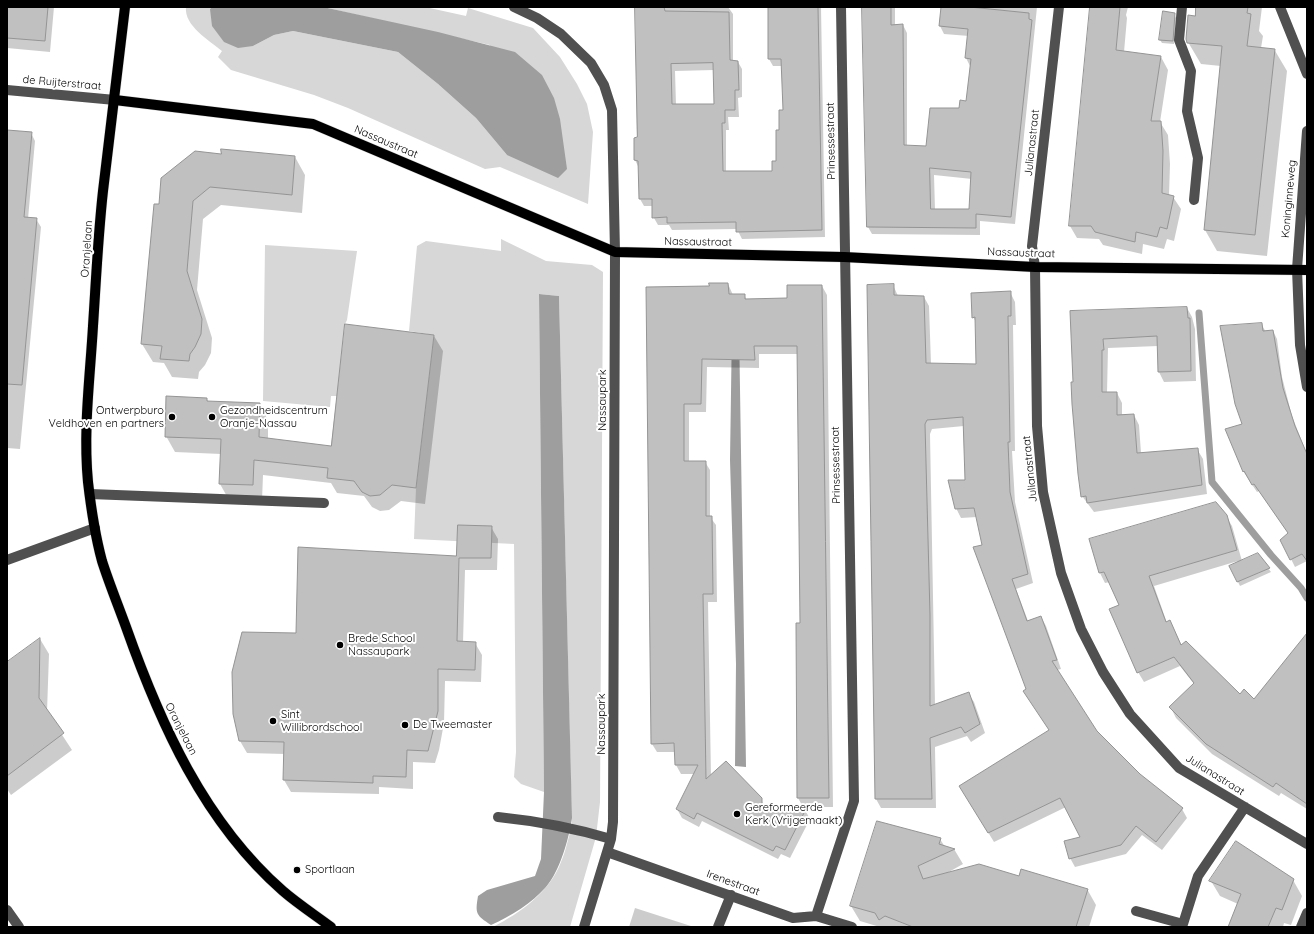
<!DOCTYPE html>
<style>
body{margin:0}
#map{position:relative;width:1314px;height:934px;overflow:hidden;background:#fff;font-family:Quicksand,sans-serif}
canvas{display:block}
.frame{position:absolute;inset:0;border:8px solid #000;pointer-events:none}
</style>
<div id="map">
<canvas width="1314" height="934"></canvas>
<div class="frame"></div>
</div>
<script>
const ctx = document.querySelector('canvas').getContext('2d');
ctx.lineJoin = 'round';
function paint(path, color) { ctx.fillStyle = color; ctx.fill(path, 'evenodd'); }
function stroke(path, color, width, dash) { ctx.strokeStyle = color; ctx.lineWidth = width; ctx.lineCap = dash ? 'butt' : 'round'; ctx.setLineDash(dash || []); ctx.stroke(path); }
function label(font, color, halo, rows, align = 'center') {
  ctx.font = font + ' Quicksand,sans-serif'; ctx.lineWidth = 4; ctx.setLineDash([]); ctx.textBaseline = 'middle'; ctx.strokeStyle = halo; ctx.fillStyle = color; for (const [text, x, y, turn = 0] of rows) {
    ctx.save(); ctx.translate(x, y); ctx.rotate((+turn || 0) * Math.PI / 180); ctx.textAlign = isNaN(turn) ? turn : align; if (halo) ctx.strokeText(text, 0, 0); ctx.fillText(text, 0, 0); ctx.restore();
  }
}
paint(new Path2D(`
 M186 7H212L210 9 253 46 274 35 293 31 398 52 438 84 476 118 507 155 490 45 323 7H425L466 16 468 8 533 28 560 57 577 84 587 104 593 132 588 204 500 167 485 169 348 108 314 95 231 70 218 57 222 51C209 40 184 26 186 7Z
 M501 239 546 261 592 265 603 272 600 802 596 837 570 927H493C520 913 550 892 561 862 566 851 568 838 572 826L559 296 539 294 544 792 521 784 514 777 516 752 514 544 414 539 416 488 434 335 409 331 417 246 426 241 501 251Z
 M265 245 357 251 347 320 345 324 337 396H331L330 407 263 401Z`), '#d7d7d7');
paint(new Path2D(`
 M212 7H323L438 32 515 52 542 75 554 98 560 119 567 169 558 178 507 155 476 118 438 84 398 52 293 31 274 35 253 46 238 48 224 42 212 26 210 9Z
 M539 294 559 296 572 818C569 838 560 871 546 887 532 903 511 916 491 925 476 915 475 914 478 896L487 890 535 876 541 859 544 792Z
 M732 326H739L746 767 735 766 736 664 730 460Z`), '#9e9e9e');
paint(new Path2D(`
 M7 7H54L50 52 7 48Z
 M636 7H728L733 14V62H738L742 69V97L738 98 739 117H728L729 130H726V172H773L777 162 784 111 783 66H773L769 59 768 7H821L825 237 742 239 737 229 672 230 669 225H658L654 218 653 206H644L640 199 639 168 635 160 638 137ZM714 70 715 106 676 105 675 71Z
 M863 7H895V26L903 25 907 33V146L926 147 967 102 970 66 966 58 969 36 944 34 940 26 942 7H1037L1015 224 980 221V235L872 234 868 227ZM934 175 972 179 970 210H935Z
 M1092 7H1128L1126 15 1127 18 1124 52 1161 57 1168 70 1160 122 1168 135 1170 164 1169 196 1173 197 1181 209 1174 241 1167 239 1164 249 1143 244 1142 254 1103 245 1099 239 1077 238 1070 226Z
 M1197 7H1262L1259 31 1263 36 1261 48 1274 49 1287 71 1267 256 1217 251 1205 230 1221 66 1201 64 1188 42 1196 17Z
 M1174 14 1176 18 1174 44 1162 43 1160 40Z
 M7 131 31 133 35 141 28 219H36L41 227 20 449 7 448Z
 M221 155 295 157 305 175 302 213 221 205 203 219 197 290 212 338 211 353 205 365 199 372 198 379 172 377 164 363 153 362 142 344 160 205Z
 M728 284 733 295H744L747 300 788 299 822 286 827 295 833 807H803L798 798 801 624 798 354H759V368L707 367 706 412H689V462H705L710 470V517L716 525 717 602H708L711 777 761 799 766 811 805 810 810 819 790 858 781 854 778 859 702 821 699 827 682 818 677 809 695 774H681L676 765 675 752H657L652 744 647 288 710 287Z
 M893 285 898 296 924 297 929 306 931 364 977 365 976 322 973 317 1010 292 1015 302 1016 325H1013L1015 451H1012L1015 502 1033 583 1016 589 1028 621 1041 617 1046 626 1061 669 1057 670 1097 732 1139 775 1182 809 1187 818 1162 850 1142 835 1126 854 1075 867 1070 858 1081 837 1066 807 994 842 960 786 1050 731 1028 690 983 546 977 517 961 518 956 508 966 480 964 426 932 429 930 434 935 705 968 693 974 702 985 733 971 742 967 736 935 747 936 808H881L876 799Z
 M1187 308 1192 317 1195 329 1196 381 1164 382 1159 372 1158 346 1108 348 1107 393H1117L1122 403V416L1134 415 1139 425 1141 453 1197 449 1203 459 1207 494 1094 512 1082 496 1071 312Z
 M1261 324 1266 332 1273 331 1277 339 1282 377 1292 416 1307 454V561L1295 567 1291 559 1289 534 1259 491 1257 492 1243 471V425Z
 M434 336 443 351 425 504 401 501 389 510 380 511 372 507 364 496 337 493 331 483 263 475 262 501 229 500 220 484 221 454 175 452 166 436 206 399 209 402 259 404 268 420V439L332 447Z
 M1226 516 1232 526 1242 561 1257 554 1271 572 1240 586 1230 566 1238 561 1154 586 1167 623 1170 621 1182 646 1240 695 1254 700 1307 641V809L1281 793 1279 796 1212 754 1176 718 1171 708 1194 684 1180 666 1144 682 1138 672 1120 605 1110 582 1105 583 1100 573 1090 540Z
 M491 527 498 539 497 570H465L463 643H475L482 655 481 682 445 681 444 723 439 750 435 763 413 762V789L379 787V794L291 792 284 780 285 754 247 753 240 741 234 714 232 686 235 659 242 633 297 634 457 557Z
 M40 639 49 654 47 712 72 750 11 795 7 789V664Z
 M940 839 945 847 954 849 963 864 947 873 1020 877 1087 889 1096 905 1089 927H880L860 921 851 906Z
 M1293 880 1302 896 1291 925 1284 923 1283 927H1229L1238 904 1220 896 1211 881Z
 M635 908 694 927H629Z`), '#0003');
stroke(new Path2D(`
 M1199 313 1212 482 1271 555 1301 588 1307 598`), '#9e9e9e', 7);
const building = new Path2D(`
 M7 7H48L45 41 7 38Z
 M635 7H664L665 11 729 12 730 60 738 61 739 90H735V110H725V123H722L723 171H772V161H776V130H779V110H783L781 59H768V7H818L822 230 736 232V222L667 223V217L652 218V199H639L638 161 634 160V138L637 137ZM713 63 714 104H672L671 64Z
 M862 7H891V25L903 24 904 145 926 146 930 108H959L960 100 966 101 971 59 965 58 968 29 939 26 941 7H970L1029 13V19L1032 20 1011 217 976 214V228L867 227ZM930 168 971 172 969 209H931Z
 M1090 7H1120L1116 50 1161 56 1151 121H1161L1163 151 1162 193 1174 196 1167 229 1160 227 1157 237 1136 232 1135 242 1095 232 1091 226H1069Z
 M1196 7H1248L1247 13 1251 14 1247 46 1275 49 1255 235 1204 230 1222 46 1187 43 1186 39 1188 15 1195 16Z
 M1163 11 1175 13 1173 41 1159 40Z
 M7 130 32 132 24 217 37 218 22 385 7 384Z
 M221 149 295 156 292 195 210 187 193 201 187 271 202 319 201 334 195 347 190 354 189 361 160 359 162 346 141 344 154 204H159L161 178 195 151 221 154Z
 M709 283H728L729 294H745V299L787 298V285H822L829 798H797L796 623H800L797 346H754L755 360 702 359 701 404H684V461H706V516H712L713 594H703L706 779 726 761 762 798V810L806 809 785 850 776 846 773 851 697 813 694 819 676 809 698 765H675L674 743 651 744 646 287 709 286Z
 M894 284V295L924 296 926 363 976 364 975 317 972 318 971 293 1011 291V316H1008L1010 442H1008L1010 492 1028 574 1012 579 1027 621 1041 616 1057 660 1052 661 1097 731 1140 774 1183 808 1156 842 1136 826 1121 845 1069 859 1064 841 1080 837 1060 798 988 833 959 786 1049 730 1023 691 1026 689 973 547 982 545 974 508 955 509 948 480H965L963 417 927 420 925 424 930 615V706L969 692 980 724 965 733 961 727 930 738 932 799H875L867 285Z
 M1187 307 1188 318H1190L1191 371 1158 372 1157 336 1103 339 1104 350H1102V392H1117V415L1134 414 1137 453 1198 448 1202 485 1087 503 1086 496 1081 497 1078 474 1072 404 1071 382H1073L1070 311Z
 M1262 323 1263 331 1273 330 1283 388 1295 426 1307 454V561L1302 554 1290 560 1280 540 1288 533 1254 484 1252 485 1244 471 1243 472 1225 429 1242 424 1235 404 1220 326Z
 M345 324 434 335 416 488 392 485 380 495 370 496 362 492 354 481 327 478 328 468 254 460 253 485 219 484 221 439 165 437 166 396 207 398V401L260 403 259 437 331 446Z
 M1216 502 1227 515 1237 550 1149 576 1166 622 1170 620 1181 645 1186 641 1240 694 1244 689 1254 699 1307 633V804L1276 783 1273 787 1206 744 1169 707 1194 683 1174 657 1137 673 1109 609 1119 605 1104 572 1099 573 1089 539Z
 M458 525 492 526 491 558H459L457 641 476 642 475 670 438 669V711L428 751 407 750 406 777 373 776V783L283 780 284 742 239 741 233 714 232 672 242 632 296 633 298 547 456 556Z
 M1258 553 1270 568 1237 582 1229 566Z
 M40 638 39 698 64 733 7 776V662Z
 M877 821 941 838 939 844 955 849 918 866 923 879 979 864 1019 876 1021 869 1088 889 1076 927H913L885 916 879 920 875 913 850 906Z
 M1236 841 1294 879 1282 910 1276 908 1268 927H1228L1241 894 1209 881Z`);
paint(building, '#c0c0c0');
stroke(building, '#949494', 1);
const major = new Path2D(`
 M125 7C118 68 110 130 103 191 98 236 96 281 93 326 90 378 83 430 88 482 91 508 95 535 102 561 109 583 118 605 126 627 160 723 204 822 283 891 298 904 315 915 331 927
 M115 100 313 124 615 252 844 257 1035 267 1307 270`);
stroke(major, '#dbdbdb', 11);
stroke(new Path2D(`
 M514 7 537 18 561 34 591 63 604 85 612 110 615 252 613 822 611 839 584 927
 M1059 7 1032 246 1035 267 1037 426 1043 492 1061 573 1081 629 1103 672 1130 714 1179 768 1307 844
 M1182 7 1179 40 1191 71 1187 111 1198 158 1194 200
 M1280 7 1307 74
 M7 90 115 100
 M1307 131 1297 269 1300 345 1307 387
 M90 494 324 503
 M7 560 95 528
 M498 817C537 821 574 828 611 839
 M607 852 793 918 816 916 852 927
 M7 910 19 927
 M1136 911 1183 924 1198 876 1245 807
 M816 916 854 801 841 7
 M718 927 731 895
 M1301 927 1307 913`), '#505050', 10);
stroke(major, '#000', 10);
for (const [x, y, r, color] of [
 [172,417,4,"#000"],
 [212,417,4,"#000"],
 [340,645,4,"#000"],
 [273,721,4,"#000"],
 [405,725,4,"#000"],
 [737,814,4,"#000"],
 [297,870,4,"#000"]
]) { const dot = new Path2D(); dot.arc(x, y, r, 0, 2 * Math.PI); ctx.fillStyle = color; ctx.fill(dot); stroke(dot, '#fff', 1.5); }
label('11px', '#000', '#fff', [
 ["de Ruijterstraat",62,83,5],
 ["Prinsessestraat",831,141,-91],
 ["Nassaustraat",386,142,23],
 ["Julianastraat",1032,143,-84],
 ["Koninginneweg",1289,199,-85],
 ["Nassaustraat",698,242,1],
 ["Oranjelaan",87,249,-86],
 ["Nassaustraat",1021,253,2],
 ["Nassaupark",603,400,-90],
 ["Prinsessestraat",836,465,-91],
 ["Julianastraat",1030,469,-96],
 ["Nassaupark",602,724,-90],
 ["Oranjelaan",181,729,63],
 ["Julianastraat",1215,775,32],
 ["Irenestraat",733,883,20]
]);
label('11px', '#000', '#fff', [
 ["Ontwerpburo",164,411,"right"],
 ["Veldhoven en partners",164,424,"right"],
 ["Gezondheidscentrum",220,411],
 ["Oranje-Nassau",220,424],
 ["Brede School",348,639],
 ["Nassaupark",348,652],
 ["Sint",281,715],
 ["Willibrordschool",281,728],
 ["De Tweemaster",413,725],
 ["Gereformeerde",745,808],
 ["Kerk (Vrijgemaakt)",745,821],
 ["Sportlaan",305,870]
], 'left');
</script>
